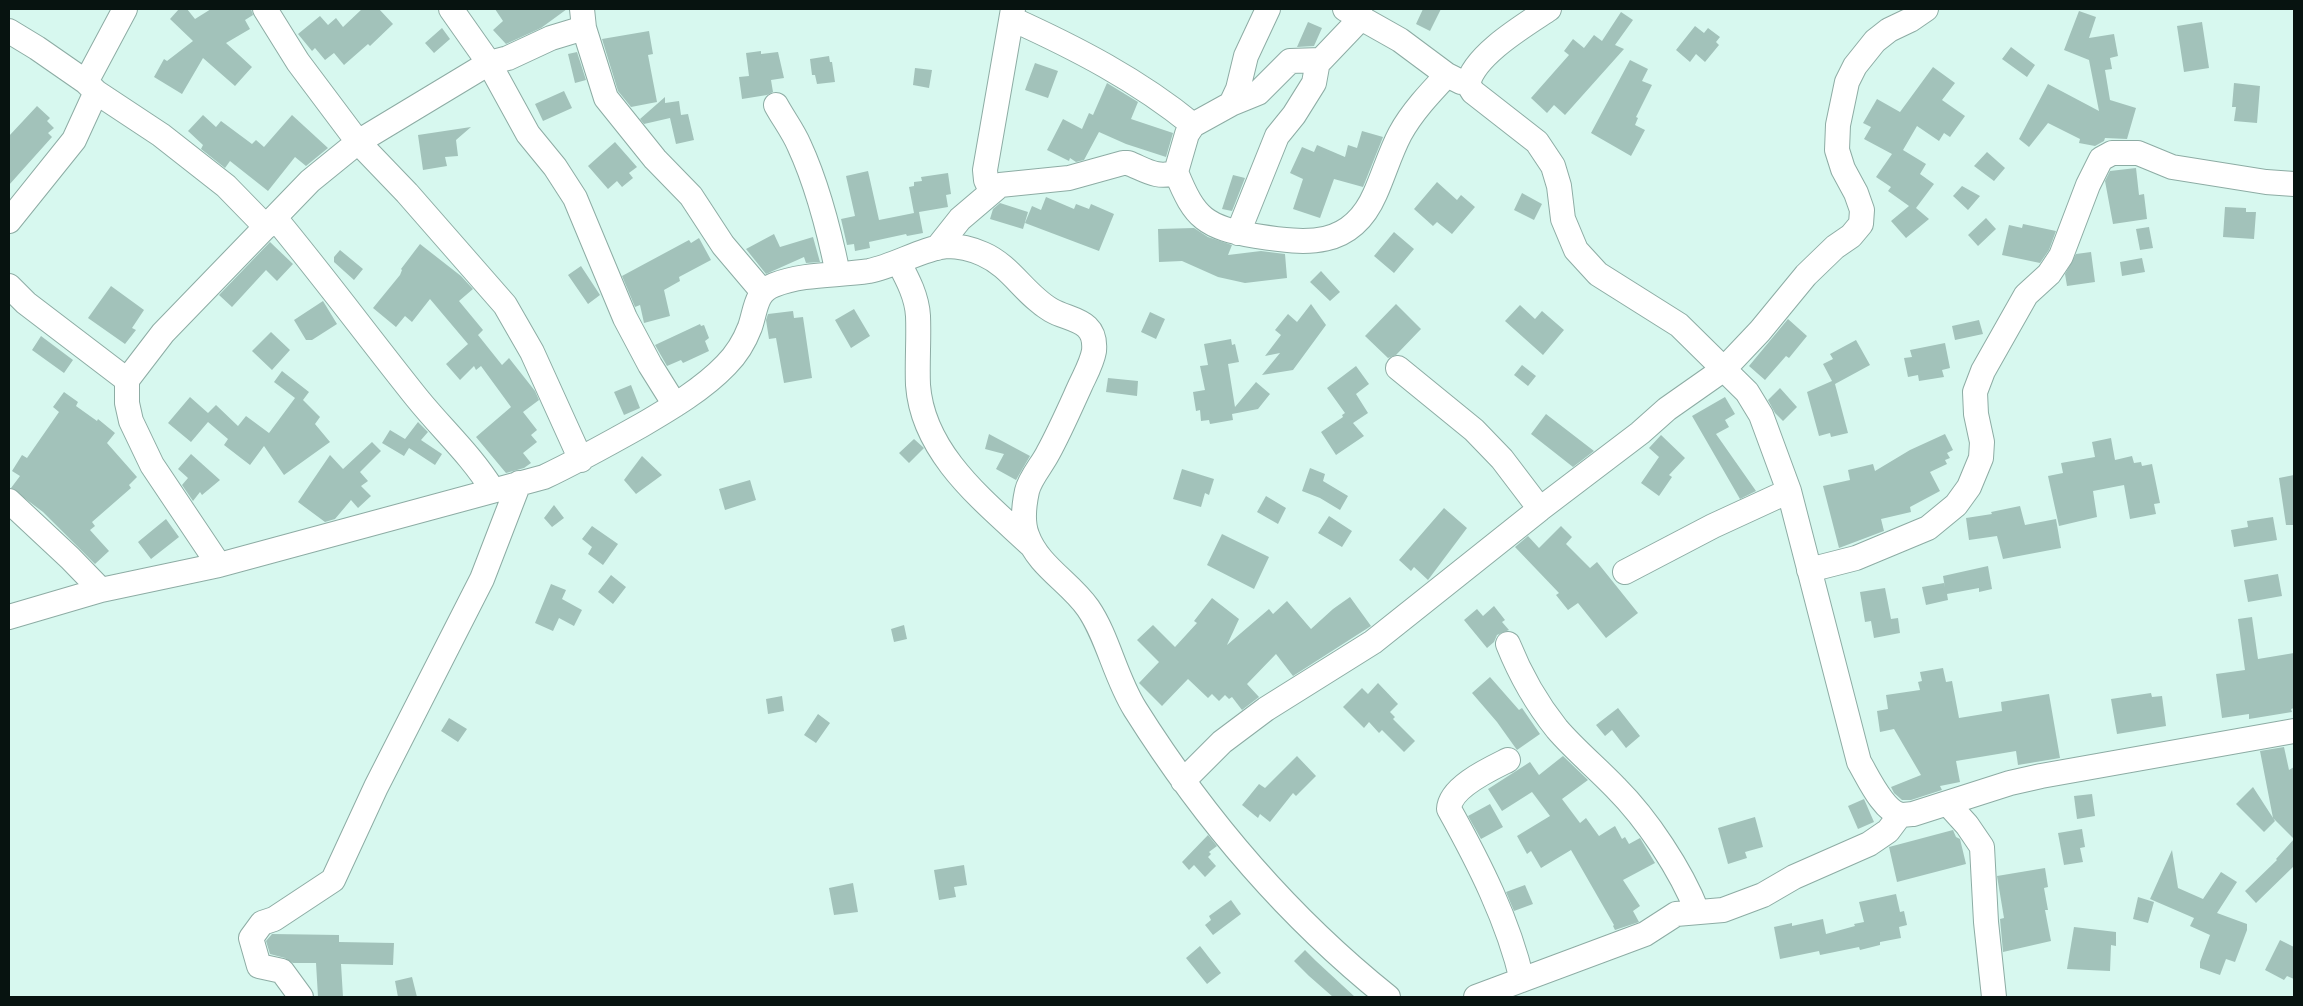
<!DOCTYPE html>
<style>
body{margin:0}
#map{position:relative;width:2303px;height:1006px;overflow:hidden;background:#d7f8ef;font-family:"Asap Condensed",sans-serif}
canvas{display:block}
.frame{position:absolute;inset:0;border:10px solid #071310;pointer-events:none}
</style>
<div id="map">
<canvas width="2303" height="1006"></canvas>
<div class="frame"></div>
</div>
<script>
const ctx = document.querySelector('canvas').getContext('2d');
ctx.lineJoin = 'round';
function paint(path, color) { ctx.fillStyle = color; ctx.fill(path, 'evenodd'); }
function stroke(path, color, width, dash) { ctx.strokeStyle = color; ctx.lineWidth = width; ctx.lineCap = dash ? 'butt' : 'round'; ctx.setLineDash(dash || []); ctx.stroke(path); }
paint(new Path2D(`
 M179 9H187L195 19 211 9H251L253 15 245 20 250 29 226 43 252 67 235 86 203 58 182 94 154 77 164 59 167 61 193 41 170 19Z
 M362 9H379L393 24 370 46 368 44 344 65 334 53 325 60 315 48 312 51 298 34 320 16 328 25 336 18 343 27Z
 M495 9H567L541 28 506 44 493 30 503 21Z
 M1423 9H1441L1430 31 1416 24Z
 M2079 11 2096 17 2089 38 2114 34 2118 56 2110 58 2112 69 2105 70 2110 100 2136 108 2127 139 2105 138 2104 141 2095 146 2079 143 2080 139 2048 123 2029 147 2019 139 2048 84 2099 111 2089 60 2064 50Z
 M1621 12 1633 20 1615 45 1624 49 1565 115 1554 105 1547 113 1531 98 1569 55 1564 51 1573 39 1584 48 1594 35 1602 41Z
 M1308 22 1322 28 1314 46 1297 47Z
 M2202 22 2209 68 2184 72 2177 26Z
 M1695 26 1704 33 1708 28 1720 37 1716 42 1719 45 1705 62 1696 54 1690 62 1676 50Z
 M442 28 450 39 434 53 425 43Z
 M649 31 653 54 648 55 657 102 631 107 618 91 602 39Z
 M2011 47 2035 65 2027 77 2002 59Z
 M761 51V54L778 52 784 78 771 80 773 92 767 95 742 99 739 77 749 76 746 53Z
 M577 52 586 80 575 83 568 54Z
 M829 56 830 62H832L835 82 817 84 815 75H812L810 59Z
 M1630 60 1648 69 1642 81 1652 85 1636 117 1638 118 1635 125 1645 130 1631 156 1591 133Z
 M1035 63 1058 71 1048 98 1025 90Z
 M1933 67 1955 83 1942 100 1965 116 1950 137 1944 133 1939 141 1917 126 1903 150 1926 164 1920 174 1934 184 1916 208 1929 219 1906 238 1891 221 1909 206 1888 191 1891 187 1876 177 1892 154 1864 139 1871 127 1863 123 1877 99 1900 112Z
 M915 68 932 70 929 88 913 85Z
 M1107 83 1138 102 1131 119 1173 133 1166 157 1126 144 1099 132 1084 160 1076 162 1070 158 1069 161 1047 150 1063 119 1082 129 1089 113 1093 115Z
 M2234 83 2260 86 2257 123 2234 121 2236 107H2232Z
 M564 91 572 108 543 121 535 104Z
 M665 97V103L679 101 681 115 688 114 694 140 676 144 670 118 644 124 640 119Z
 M37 106 50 118 47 121 54 128 48 133 52 137 9 185V136Z
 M203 115 216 127 221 121 252 144 256 140 264 147 292 115 328 148 306 166 295 157 268 191 230 161 225 168 201 149 203 145 188 131Z
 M471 127 456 140 458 156 445 157 447 166 423 170 418 135Z
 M1362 131 1383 137 1363 187 1334 179 1320 218 1293 209 1303 179 1290 173 1302 147 1314 152 1317 145 1345 157 1348 145 1357 148Z
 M615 142 637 167 629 173 633 178 622 187 617 181 608 189 588 166Z
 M1987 152 2005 168 1994 181 1974 166Z
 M2136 168 2139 195 2144 194 2147 219 2113 224 2105 181 2110 171Z
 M868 171 879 220 914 213 909 187 914 186V182L922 181 921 177 948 173 951 194 946 195 948 207 919 212 923 233 907 236 906 234 869 242 870 248 855 251 854 244 847 245 841 219 855 216 846 176Z
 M1233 175 1245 178 1232 211 1222 209Z
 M1437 182 1457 200 1461 195 1475 207 1452 234 1437 222 1433 226 1414 209Z
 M1962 186 1980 196 1968 210 1953 196Z
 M1522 193 1542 204 1534 220 1514 210Z
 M1046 197 1074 209 1076 204 1089 209 1091 204 1114 214 1099 251 1025 223 1032 206 1041 210Z
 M1000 203 1028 212 1023 229 990 219 993 209Z
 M2225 207 2246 208V212H2256L2254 239 2223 237Z
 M1986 218 1996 229 1978 246 1968 235Z
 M2023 224 2056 231 2049 250 2040 263 2002 255 2009 225 2022 228Z
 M2149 227 2153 248 2140 250 2136 229Z
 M1194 228 1208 237 1232 245 1228 255 1261 251 1285 254 1287 278 1245 283 1218 277 1182 261 1159 262 1158 229Z
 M1394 232 1414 249 1394 273 1374 256Z
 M774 234 780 247 813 237 820 262 806 263 804 257 766 274 746 249Z
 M699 238 711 260 679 277 680 281 664 290 670 316 644 323 640 305 635 307 622 276 689 240 691 243Z
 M270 242 293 264 277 281 266 270 232 307 219 295Z
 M420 244 461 276 473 289 459 301 483 330 478 335 502 365 509 358 535 391 539 400 523 412 537 430 531 435 537 442 523 453 531 463 524 468 506 473 476 437 511 407 481 366 476 370 474 366 460 380 446 364 468 344 430 299 412 322 405 316 396 327 373 308 400 275 402 270 401 269Z
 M340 250 363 269 354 280 334 262V257Z
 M2091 252 2095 282 2067 286 2065 274 2076 254Z
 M2142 258 2145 272 2122 276 2120 262Z
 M581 266 600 295 588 304 568 275Z
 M1321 271 1340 292 1330 301 1310 282Z
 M111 286 144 310 132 328 136 330 125 344 88 318Z
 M323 301 337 324 312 340H306L294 320Z
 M1311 304 1326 325 1293 370 1262 375 1280 353 1265 356 1281 335 1275 330 1288 314 1297 322Z
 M1396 304 1421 329 1396 355 1388 358 1365 336Z
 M1520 305 1535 319 1542 311 1564 330 1543 355 1505 321Z
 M854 309 870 336 851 348 835 320Z
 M793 311 794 318 803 317 812 378 784 383 776 338 769 339 766 320 768 314Z
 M1150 312 1165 319 1156 339 1141 332Z
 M1788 319 1807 336 1789 358 1786 356 1765 380 1749 366Z
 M1979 320 1983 334 1955 340 1952 326Z
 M700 324 701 326 704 325 709 338 705 341 709 351 683 363 681 360 667 366 655 345Z
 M271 332 290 350 272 370 252 351Z
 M41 336 73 360 64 373 32 350Z
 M1231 339 1232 345 1235 344 1239 362 1228 364 1235 407 1256 382 1270 394 1258 409 1232 414 1233 420 1210 424 1209 420 1201 421 1200 410 1196 411 1193 392 1205 390 1200 366 1208 365 1204 344Z
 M1856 340 1870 365 1835 384 1848 433 1831 437 1830 433 1819 436 1807 392 1832 381 1823 364 1833 359 1830 354Z
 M1945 343 1950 368 1942 370 1944 377 1919 381 1918 375 1908 377 1904 358 1912 357 1910 350Z
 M1522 365 1536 376 1528 386 1514 375Z
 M1356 366 1369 384 1356 394 1368 413 1353 423 1364 436 1336 455 1321 432 1343 417 1342 415 1345 413 1327 388Z
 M282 371 309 392 303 400 320 417 315 424 330 442 284 475 264 446 250 465 224 445 228 439 208 422 191 442 168 423 190 397 208 413 216 405 238 426 246 416 269 433 295 398 274 382Z
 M1108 378 1138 381 1137 396 1106 392Z
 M631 385 640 408 624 415 614 392Z
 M1780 388 1797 407 1783 421 1775 413 1768 400Z
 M64 392 78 402 76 406 97 421 98 419 115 433 107 443 137 477 129 485 131 488 92 522 95 526 90 530 109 551 95 564 43 512 11 488 20 476 12 471 22 455 27 458 59 412 53 407Z
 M1725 397 1735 414 1725 420 1729 427 1716 434 1756 491 1740 499 1692 416Z
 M1546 414 1594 451 1573 467 1531 434Z
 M418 422 428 432 421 440 442 454 435 465 409 448 404 456 382 443 390 430 405 439Z
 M989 434 1030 456 1016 480 996 469 1004 454 985 449Z
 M1945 434 1953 450 1947 453 1950 458 1945 460 1947 464 1930 472 1940 491 1910 507 1911 512 1881 519 1884 531 1839 548 1823 486 1850 480 1848 470 1873 464 1875 471 1910 450Z
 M1661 435 1685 458 1669 475 1672 477 1659 496 1641 483 1659 457 1649 448Z
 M2111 438 2115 460 2132 456 2134 463 2141 462 2142 466 2152 464 2160 503 2154 504 2156 514 2130 519 2124 485 2093 491 2097 517 2059 526 2048 476 2063 473 2061 463 2095 457 2092 442Z
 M914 439 924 448 909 463 899 453Z
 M372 442 381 451 360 472 368 481 361 486 371 496 358 508 351 500 335 519 325 522 298 502 330 455 343 469Z
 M191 454 220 480 202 495 200 492 193 501 182 485 188 478 178 469Z
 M642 456 662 475 636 494 624 480Z
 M1310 468 1325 474 1323 481 1348 496 1340 510 1320 498 1302 491Z
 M1182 469 1214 479 1209 495 1205 493 1201 507 1173 499Z
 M2294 475V525H2286L2279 478Z
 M750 480 756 500 725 510 719 489Z
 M1266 496 1286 508 1278 524 1257 512Z
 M554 505 564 518 552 527 544 518Z
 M2020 506 2025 525 2056 519 2061 548 2003 559 1997 536 1969 540 1966 518 1992 514 1991 512Z
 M1444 508 1467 528 1428 580 1414 567 1411 571 1399 560Z
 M1329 516 1352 531 1342 547 1318 533Z
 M2273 517 2277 540 2234 547 2231 530 2248 527 2247 521Z
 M166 519 179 537 151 559 138 542Z
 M592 526 618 544 603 565 588 554 592 547 582 539Z
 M1561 526 1572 537 1566 544 1590 568 1597 562 1638 613 1606 638 1578 603 1568 610 1556 595 1559 593 1515 547 1528 536 1539 548Z
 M1222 534 1269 557 1254 589 1207 565Z
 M1988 566 1992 589 1979 592V588L1947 594 1948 600 1926 605 1922 587 1944 583 1945 588 1943 576Z
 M2278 574 2282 596 2248 602 2244 580Z
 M611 575 626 587 613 604 598 592Z
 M551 584 566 590 562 599 582 610 574 626 559 618 553 631 535 623Z
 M1885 588 1891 619 1898 618 1900 633 1874 638 1871 621 1865 622 1860 592Z
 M1350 597 1371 626 1293 676 1276 654 1247 684 1259 697 1242 710 1232 697 1229 699 1225 695 1219 701 1212 694 1208 698 1188 679 1162 706 1139 683 1159 662 1137 640 1153 625 1175 647 1197 623 1194 621 1212 598 1239 619 1227 645 1269 609 1273 614 1287 601 1311 629 1333 609Z
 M1494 606 1505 620 1502 622 1509 630 1497 635 1494 642 1487 648 1464 620 1477 609 1483 616Z
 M2252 617 2258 659 2294 653V708L2291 709 2292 712 2249 719V714L2222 718 2216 674 2245 670 2238 619Z
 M904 625 907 639 894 642 891 629Z
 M1943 668 1946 682 1952 681 1959 718 2002 711 2001 702 2049 694 2060 758 2018 765 2016 751 1956 761 1960 782 1940 786 1942 790 1911 800H1902L1894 793 1891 787 1921 775 1894 729 1880 732 1877 711 1888 709 1886 695 1920 690 1918 682 1922 681 1920 672Z
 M1490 677 1519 710 1522 708 1540 734 1517 750 1497 722 1472 693Z
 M1378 683 1398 704 1390 712 1395 717 1393 719 1415 741 1404 752 1382 730 1379 733 1369 722 1364 728 1343 707 1362 688 1368 694Z
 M2151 693 2152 697 2162 696 2166 726 2117 734 2111 699Z
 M782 696 784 711 768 714 766 699Z
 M1618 708 1640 736 1626 748 1612 730 1605 736 1596 725Z
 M818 714 830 723 816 743 804 735Z
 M449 718 467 729 458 742 441 731Z
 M2284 747 2289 770 2294 767V866L2256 903 2245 891 2277 860 2276 859 2294 839 2273 818 2260 751Z
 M1297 756 1316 776 1296 796 1293 793 1270 822 1260 814 1258 818 1242 805 1259 784 1265 788Z
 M1563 756 1588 780 1562 799 1580 823 1586 818 1599 836 1615 826 1622 839 1625 837 1629 844 1640 838 1655 863 1623 880 1640 906 1633 911 1639 922 1615 930 1613 926 1614 925 1571 850 1541 868 1531 851 1527 854 1517 836 1550 816 1532 792 1502 811 1488 789 1530 762 1539 775Z
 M2253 787 2275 821 2264 832 2236 804Z
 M2092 794 2095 816 2077 819 2074 796Z
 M1864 799 1874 822 1858 829 1848 806Z
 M1490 804 1503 827 1481 839 1468 816Z
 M1755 817 1763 847 1745 852 1747 858 1728 864 1718 828Z
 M2082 829 2085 847 2080 848 2083 862 2064 865 2058 833Z
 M1953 830 1956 837 1960 839 1966 864 1897 882 1889 847Z
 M1208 835 1217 846 1209 852 1211 854 1208 857 1216 866 1205 877 1194 865 1189 870 1182 862Z
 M2172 850 2178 888 2203 899 2221 872 2237 882 2217 913 2247 924V930L2235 962 2226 959 2220 975 2200 968V962L2210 935 2190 926 2194 918 2150 899Z
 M964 865 967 885 954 887 956 897 939 900 934 870Z
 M2045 868 2048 887 2044 888 2048 910H2045L2051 941 2003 952 2000 919 2004 918 1997 876Z
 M853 883 858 912 834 915 829 888Z
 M1525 885 1533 904 1514 911 1506 892Z
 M1896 894 1900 912 1904 911 1907 925 1899 927 1901 938 1880 942V945L1860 950 1859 947 1820 955 1819 951 1780 959 1774 927 1792 923V926L1823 919 1826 934 1855 926 1854 924 1864 922 1859 902Z
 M2138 897 2154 902 2148 923 2133 919Z
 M1231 900 1241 914 1213 935 1205 925 1211 920 1209 916Z
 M2074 927 2116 932V946L2111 945 2110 971 2067 969Z
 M272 934 339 935V942L394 943 393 965 341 964 343 997H318L316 963H293L285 958 270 954 266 941Z
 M2280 940 2294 947V979L2287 976 2284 980 2265 970Z
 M1200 946 1221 973 1207 984 1186 958Z
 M1305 950 1316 961 1355 997H1333L1309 976 1294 961Z
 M412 977 417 997H398L395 981Z`), '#a2c2ba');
const minor = new Path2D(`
 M265 9 298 62 358 142 407 193 505 305 532 352 581 460
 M451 9 489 63 528 134 555 167 575 198 625 318 650 365 675 405
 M582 9 584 28 606 98 655 159 691 196 723 245 762 291
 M1345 9 1400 40 1447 75 1461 82
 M1549 9C1525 25 1474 55 1468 84L1473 92 1537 142 1553 166 1559 186 1563 219 1576 250 1598 274 1679 325 1747 392 1761 415 1789 491 1859 762C1868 777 1883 811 1901 815 1904 815 1909 814 1913 814L2010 783 2041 776 2294 731
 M1012 19C1076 48 1138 80 1193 125
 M9 31 37 48 86 82 96 92 161 135 226 186 266 227
 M86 82 125 9
 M1231 104 1258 93 1290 61 1321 60 1362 17
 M776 105C783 118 793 131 799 145 818 186 829 230 838 274
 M1176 172C1195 219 1205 227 1256 236 1307 244 1351 249 1375 194 1384 174 1390 153 1400 134 1412 112 1430 93 1447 75
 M991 191 986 180 985 170 1013 9
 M275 218C324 277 369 338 417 398 442 429 471 455 492 489
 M9 221 74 140 96 92
 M1238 233 1277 136 1294 115 1314 83 1318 61
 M937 248 960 219 1000 185 1069 178 1123 163H1128C1144 169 1158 180 1176 172L1187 134 1193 125 1231 104 1238 89 1246 56 1268 9
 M899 263C908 280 917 297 918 316 919 339 917 362 918 385 923 454 984 501 1031 545
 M9 286 26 303 127 380
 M1398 368 1474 430 1502 459 1540 509
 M9 501 70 558 101 590
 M219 565 152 465 131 421 127 403V380L163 333 310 181 358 142 489 63 508 58 551 38 584 28
 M1809 570 1856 558 1928 528 1956 505 1969 487 1981 458 1982 442 1976 414 1975 392 1983 371 2026 295 2049 274 2061 256 2088 185 2101 159 2112 153H2138L2172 167 2266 182 2294 184
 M1625 572 1713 526 1789 491
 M9 617 101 590 219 565 544 477C578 461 610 443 642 425 671 408 703 389 726 365 736 355 745 340 750 327 756 310 755 292 774 285 805 273 837 276 869 271 895 266 923 248 947 246 959 246 972 249 983 254 1011 266 1025 295 1051 310 1070 321 1097 319 1094 351 1092 363 1085 375 1080 386 1070 408 1060 431 1048 453 1042 465 1030 478 1027 491 1024 505 1022 522 1027 535 1038 566 1070 582 1088 608 1108 637 1115 677 1135 709 1203 817 1288 917 1388 997
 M1508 644C1520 674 1537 704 1557 729 1575 750 1597 768 1616 788 1647 819 1681 870 1697 911
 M1508 760C1490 769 1450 787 1449 809 1479 863 1508 920 1522 980
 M1183 781 1222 742 1266 709 1373 642 1540 509 1640 433 1667 409 1724 369 1760 331 1806 275 1835 247 1851 236 1861 224 1862 210 1856 193 1843 169 1837 150 1838 125 1847 82 1855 66 1875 41 1889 30 1910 20 1926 9
 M1948 804 1967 825 1982 847 1986 922 1994 997
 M301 997 282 971 259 966 251 938 262 923 274 919 333 880 376 787 482 579 519 483
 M1476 997 1645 934 1676 914 1723 910 1763 895 1794 877 1869 844 1888 831 1900 815`);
stroke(minor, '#8daca4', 26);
stroke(minor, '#fff', 24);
</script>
